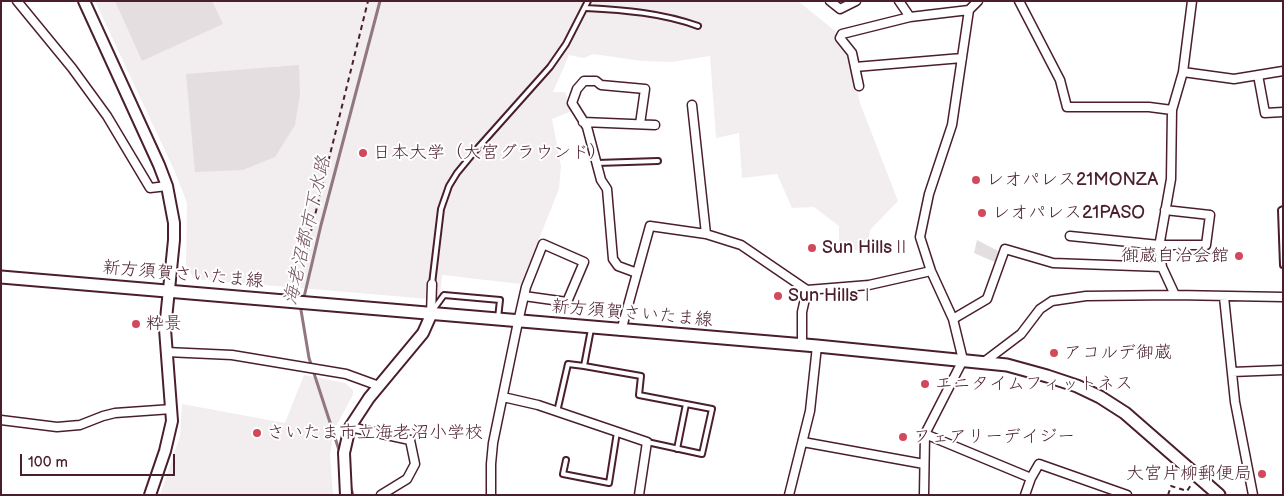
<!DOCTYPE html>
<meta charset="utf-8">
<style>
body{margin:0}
#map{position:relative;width:1284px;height:496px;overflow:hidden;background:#fff;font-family:"Balsamiq Sans",sans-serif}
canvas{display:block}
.frame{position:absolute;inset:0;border:2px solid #4a1f2b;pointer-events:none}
.scale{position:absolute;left:20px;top:454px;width:155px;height:22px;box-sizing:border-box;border:2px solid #4a1f2b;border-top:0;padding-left:6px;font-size:15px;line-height:18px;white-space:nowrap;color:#4a1f2b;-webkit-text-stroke:4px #fff;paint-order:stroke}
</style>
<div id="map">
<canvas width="1284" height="496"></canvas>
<div class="frame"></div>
<div class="scale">100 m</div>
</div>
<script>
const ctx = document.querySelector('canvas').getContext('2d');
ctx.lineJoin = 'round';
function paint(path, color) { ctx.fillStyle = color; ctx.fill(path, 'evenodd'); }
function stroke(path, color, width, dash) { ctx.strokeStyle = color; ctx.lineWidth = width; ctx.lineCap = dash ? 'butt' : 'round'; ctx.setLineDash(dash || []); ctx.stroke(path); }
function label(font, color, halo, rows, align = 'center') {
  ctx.font = font + ' "Balsamiq Sans","Klee One",sans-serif'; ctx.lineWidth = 4; ctx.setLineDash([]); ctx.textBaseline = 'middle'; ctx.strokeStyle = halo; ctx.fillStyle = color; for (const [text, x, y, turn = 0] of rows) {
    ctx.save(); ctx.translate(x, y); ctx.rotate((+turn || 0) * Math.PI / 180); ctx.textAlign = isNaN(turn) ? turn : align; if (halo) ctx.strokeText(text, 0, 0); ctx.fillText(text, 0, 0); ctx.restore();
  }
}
paint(new Path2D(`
 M95 1H798L834 30 849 54 860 103 898 201 870 230 867 251 839 249V226L814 207 792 208 777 174 742 178 739 133 716 138 710 56 672 62 642 61 593 54 584 58 569 55 553 92H565L572 111 552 119 561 166 559 189 521 284 442 275 440 300 194 279 186 265 187 203 175 172Z
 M304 375 345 383 353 390V395L334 430 330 455 333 495H160L180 436 182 404 285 423Z`), '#f2eeef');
paint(new Path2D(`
 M115 1H212L223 24 142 61Z
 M299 65 300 94 295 125 275 157 243 170 195 172 186 74Z
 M977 240 1002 253 997 263 974 253Z`), '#e5dee0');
stroke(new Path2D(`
 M340 453 309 358 301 310 321 225 380 1
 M349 482 353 495`), '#91787e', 3);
const service = new Path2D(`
 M586 8C625 10 662 13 698 26
 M597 163 658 161
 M1283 209 1281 210 1283 265
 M432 284 441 209 449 186 457 173 476 150 550 67 566 44 588 1
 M433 310 444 295 500 300 498 318
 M584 366 641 376 639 395 686 404
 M557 412 568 364 584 366 591 329
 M647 442 702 454 712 409 686 404 677 449
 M566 460 563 474 609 483 617 432`);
const minor = new Path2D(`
 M17 1 72 68 107 116 150 188 167 186
 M830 1 840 9 856 1
 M899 1 910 17
 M1019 1 1060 80 1067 107H1149L1172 110
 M855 67 962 58
 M1183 72 1234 79 1283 71
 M1258 75 1265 113 1283 112
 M859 86 852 53 840 38 842 34 910 17 969 10
 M692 105 706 234 741 245 807 290 869 285 931 271
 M583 122 655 125
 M1070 236 1159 245H1206L1210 215 1165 210
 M637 273 618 266 613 259 607 189 601 180 587 127 572 103 577 89 584 81H596L601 85 645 89 640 124
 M1175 295 1162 267 1159 247 1171 179 1172 110 1183 72 1192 1
 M1224 297 1235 402 1253 495
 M431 315 432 284
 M953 319 987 299 1005 249 1053 263 1162 267
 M621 331 650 226 706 234
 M802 345V312L807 290
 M166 352 232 355 346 374 379 386
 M984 362 1021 334 1040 309 1052 301 1086 296 1175 295 1283 297
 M1232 372 1283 370
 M503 397 538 405 647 442 639 495
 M1 420 57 427 80 425 103 416 115 413 172 409
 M350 427 410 440 415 464 407 479 381 495
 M925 434 1031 478 1025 495
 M803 442 924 464
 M1031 478 1039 464 1127 495
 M491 495V464L493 443 518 322 526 287 543 244 584 262 567 302 524 296
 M789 495 810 411 817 346
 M924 495 925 434 963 360 953 319 931 271 920 237 929 194 952 125 969 10 978 1`);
const tertiary = new Path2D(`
 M84 1 159 165 167 186 174 223V240L165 329 172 421 165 451 150 495
 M346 495 344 453 350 427 369 398 423 333 431 315`);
const secondary = new Path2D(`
 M1 277 817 346 1007 365 1047 376 1077 386 1100 397 1125 413 1219 495`);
stroke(service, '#4a1f2b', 8);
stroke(minor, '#4a1f2b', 11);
stroke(tertiary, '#4a1f2b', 14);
stroke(secondary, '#4a1f2b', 15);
stroke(new Path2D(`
 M296 292 368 1
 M1168 495 1171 486 1187 491 1191 485`), '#4a1f2b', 2, [5, 4]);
stroke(service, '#fff', 4);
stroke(minor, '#fff', 8);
stroke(tertiary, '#fff', 10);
stroke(secondary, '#fff', 11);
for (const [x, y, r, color] of [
 [363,153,5,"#d1495b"],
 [976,180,5,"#d1495b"],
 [982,213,5,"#d1495b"],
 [812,248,5,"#d1495b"],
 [1239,256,5,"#d1495b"],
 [778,296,5,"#d1495b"],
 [136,324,5,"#d1495b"],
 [1054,353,5,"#d1495b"],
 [925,384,5,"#d1495b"],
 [257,433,5,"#d1495b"],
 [903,437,5,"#d1495b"],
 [1262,474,5,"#d1495b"]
]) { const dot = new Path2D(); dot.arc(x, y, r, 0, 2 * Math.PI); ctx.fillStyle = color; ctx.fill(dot); stroke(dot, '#fff', 2); }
label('18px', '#4a1f2b', '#fff', [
 ["日本大学（大宮グラウンド）",373,153],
 ["レオパレス21MONZA",986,180],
 ["レオパレス21PASO",992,213],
 ["Sun HillsⅡ",822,248],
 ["御蔵自治会館",1229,256,"right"],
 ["Sun HillsⅠ",788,296],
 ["粋景",146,324],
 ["アコルデ御蔵",1064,353],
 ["エニタイムフィットネス",935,384],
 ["さいたま市立海老沼小学校",267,433],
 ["フェアリーデイジー",913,437],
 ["大宮片柳郵便局",1252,474,"right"]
], 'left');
label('18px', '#4a1f2b', '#fff', [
 ["新方須賀さいたま線",183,275,5],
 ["新方須賀さいたま線",632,314,5]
]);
label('italic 19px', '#74535c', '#fff', [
 ["海老沼都市下水路",308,231,-77]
]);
</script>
